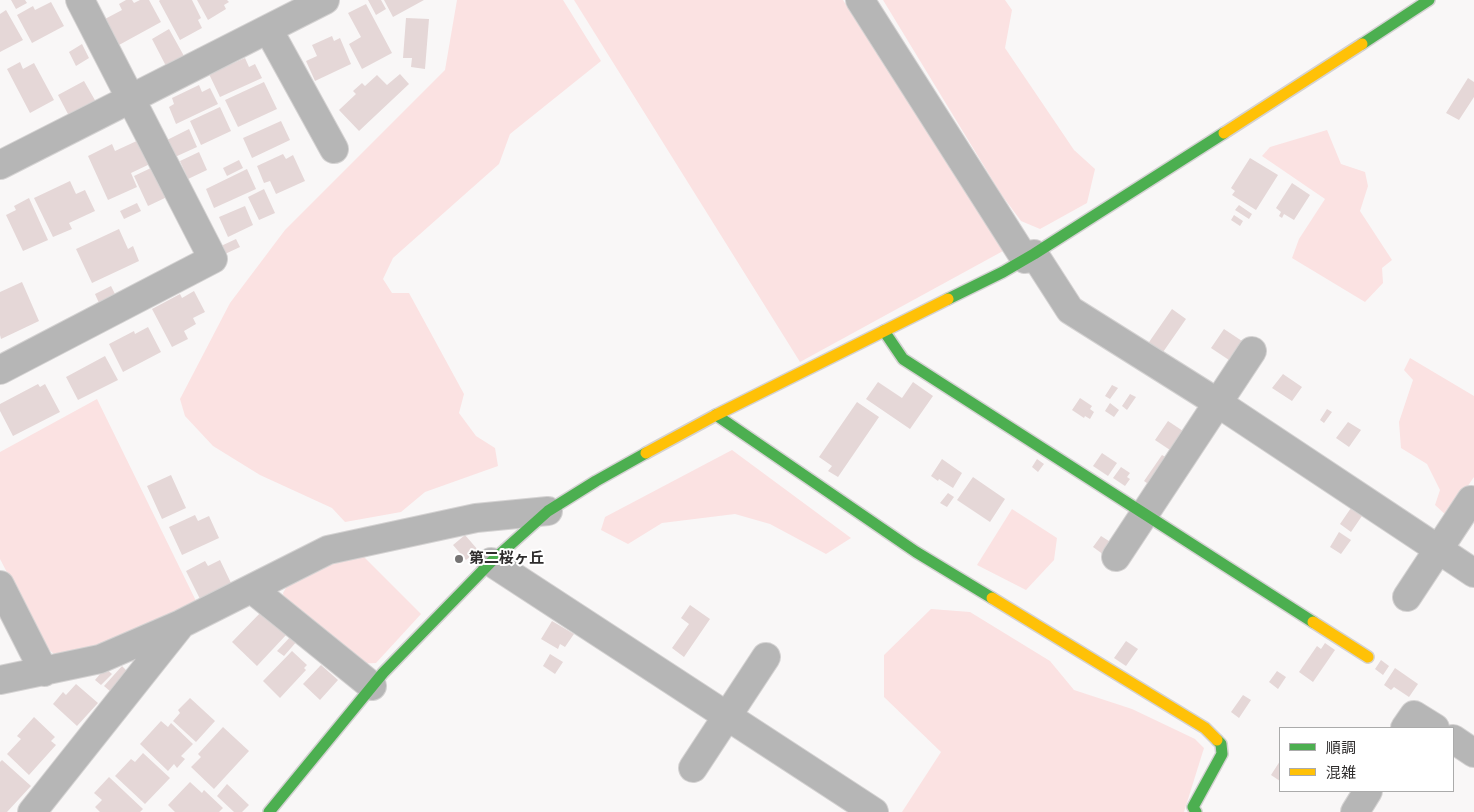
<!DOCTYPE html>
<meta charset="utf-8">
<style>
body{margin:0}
#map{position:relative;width:1474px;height:812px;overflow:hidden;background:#f9f7f7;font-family:"Fira Sans Condensed","Noto Sans JP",sans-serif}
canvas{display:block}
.legend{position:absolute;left:1279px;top:727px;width:175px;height:65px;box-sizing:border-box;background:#fff;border:1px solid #ababab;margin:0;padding:6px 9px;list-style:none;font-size:15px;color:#2e2c2c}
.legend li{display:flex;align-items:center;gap:10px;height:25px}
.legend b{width:25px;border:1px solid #ababab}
</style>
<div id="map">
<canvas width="1474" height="812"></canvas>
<ul class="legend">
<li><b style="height:6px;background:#4caf50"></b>順調</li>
<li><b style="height:6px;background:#ffc107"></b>混雑</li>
</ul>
</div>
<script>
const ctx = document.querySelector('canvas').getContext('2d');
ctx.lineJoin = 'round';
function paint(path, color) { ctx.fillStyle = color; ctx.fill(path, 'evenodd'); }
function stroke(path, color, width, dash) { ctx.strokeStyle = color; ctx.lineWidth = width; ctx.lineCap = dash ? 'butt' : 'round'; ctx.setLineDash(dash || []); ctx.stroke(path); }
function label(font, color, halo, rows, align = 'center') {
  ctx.font = font + ' "Fira Sans Condensed","Noto Sans JP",sans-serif'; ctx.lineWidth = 4; ctx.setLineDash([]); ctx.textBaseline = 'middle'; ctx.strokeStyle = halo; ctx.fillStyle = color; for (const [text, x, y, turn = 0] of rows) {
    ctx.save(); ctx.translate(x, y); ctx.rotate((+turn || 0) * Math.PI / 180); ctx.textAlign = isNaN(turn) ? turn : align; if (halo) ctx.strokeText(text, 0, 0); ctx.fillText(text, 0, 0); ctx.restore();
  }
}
paint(new Path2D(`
 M457 0H563L601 61 510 134 499 164 393 258 383 279 392 293H409L464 394 459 413 476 436 495 448 498 466 425 492 401 512 345 522 332 508 260 475 213 446 185 416 180 399 230 303 285 230 445 70Z
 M574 0H843L1003 251 800 362Z
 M883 0H1005L1012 10 1005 48 1074 150 1095 169 1087 203 1040 229 1021 221 1001 194Z
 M1327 130 1341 164 1365 172 1368 186 1360 211 1392 260 1382 268 1383 283 1365 302 1292 258 1299 239 1325 199 1262 156 1270 147Z
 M1410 358 1474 396V477L1447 516 1435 505 1440 490 1427 464 1401 448 1399 422 1413 380 1404 370Z
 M97 399 197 603 92 650 55 655 46 647 0 559V452Z
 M732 450 851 538 826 554 770 524 735 514 662 523 628 544 601 530 605 517Z
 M1012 509 1057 538 1054 560 1026 590 977 565Z
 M360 553 421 614 376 663 357 664 284 599 283 593 287 586 337 559Z
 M931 609 970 612 1050 661 1074 690 1132 709 1195 739 1204 748 1184 812H902L941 752 884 697V655Z`), '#fbe2e2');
paint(new Path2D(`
 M11 0H25L27 3 16 9Z
 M126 0H132L134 3 140 0H149L161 22 119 45 105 19 122 10 119 4Z
 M160 0H192L201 18 198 20 202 28 180 40 159 1Z
 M197 0H227L229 2 224 5 226 9 208 20Z
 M368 0H381L386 9 376 15Z
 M384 0H424L393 17Z
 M51 2 64 26 32 43 17 15 33 6 35 10Z
 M366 4 392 53 362 69 349 44 361 37 348 13Z
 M6 10 23 40 0 52V14Z
 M406 18 429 19 425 69 411 67 412 58H403Z
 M169 29 184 56 166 66 152 39Z
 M332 36 334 41 340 38 351 64 315 81 306 61 317 56 312 45Z
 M82 44 89 58 76 66 69 52Z
 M245 58 249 67 255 64 262 78 220 97 209 74Z
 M20 62 23 69 34 63 54 100 30 113 7 69Z
 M400 74 409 84 359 131 339 110 356 94 353 91 362 83 365 86 377 75 387 85Z
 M1468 78 1474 82V97L1459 120 1446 113Z
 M84 81 96 102 69 116 58 95Z
 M264 82 277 109 238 127 225 100Z
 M199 85 202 92 210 88 218 104 176 124 169 107 174 104 172 98Z
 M220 107 231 131 201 145 190 121Z
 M281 121 290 140 252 158 243 138Z
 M189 129 197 147 175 157 167 140Z
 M141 139 152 163 131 173 137 187 108 200 88 156 112 144 115 151Z
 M199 152 207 170 188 179 180 161Z
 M283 154 286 159 293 155 305 181 276 194 270 181 264 183 257 166Z
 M1250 158 1278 175 1256 210 1232 195 1235 191 1231 188Z
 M239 160 243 168 227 176 223 168Z
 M153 167 167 197 148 206 134 176Z
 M247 169 256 189 214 208 206 189Z
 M70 181 76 194 85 190 95 211 69 223 72 229 53 237 34 198Z
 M1292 183 1310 195 1294 220 1284 214 1282 218 1279 216 1281 212 1276 208Z
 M264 189 275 213 259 220 248 197Z
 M29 198 48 240 23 251 6 215 16 210 14 206Z
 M137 203 141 211 124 219 120 211Z
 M1239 205 1252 214 1249 219 1235 210Z
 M245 206 253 225 228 237 219 217Z
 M1234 215 1243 221 1240 226 1231 220Z
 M119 229 128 249 133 246 139 261 92 283 76 249Z
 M236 239 240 247 225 254 221 246Z
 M22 282 39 321 1 339 0 335V292Z
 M111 286 116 296 99 303 95 294Z
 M194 291 205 312 193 318 196 324 184 331 188 339 172 347 152 309 180 294 182 298Z
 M1172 309 1186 319 1161 355 1147 345Z
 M148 327 161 352 123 372 109 344 134 331 135 334Z
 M1224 329 1242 341 1229 360 1211 348Z
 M105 356 118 380 78 400 66 377Z
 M1283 374 1302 387 1292 401 1272 388Z
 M878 382 902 398 913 382 933 396 910 429 866 399Z
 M38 384 40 387 45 384 60 412 13 436 0 411V404Z
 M1112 385 1118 388 1110 399 1105 396Z
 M1130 394 1136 397 1127 410 1122 406Z
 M1080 398 1092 406 1090 409 1094 412 1090 419 1085 416 1084 418 1072 410Z
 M857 402 879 417 838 477 828 471 832 466 819 457Z
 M1110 403 1119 410 1114 417 1105 411Z
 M1327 409 1332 412 1324 423 1320 420Z
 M1168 421 1186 433 1173 452 1155 440Z
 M1348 422 1361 430 1349 447 1336 438Z
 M1102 453 1117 463 1108 476 1093 466Z
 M1162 455 1169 459 1151 486 1144 481Z
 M942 459 962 473 953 488 939 479 938 481 931 476Z
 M1037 459 1044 464 1038 472 1032 467Z
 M1121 467 1130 473 1127 477 1130 479 1125 486 1113 478Z
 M171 475 186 508 162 519 147 486Z
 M973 477 1005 499 990 522 957 500Z
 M948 493 954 497 947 507 940 503Z
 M1353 505 1364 513 1351 532 1340 524Z
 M195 515 198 521 209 516 219 538 182 555 169 527Z
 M1339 532 1351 540 1341 554 1330 547Z
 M465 535 478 550 466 560 453 545Z
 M1101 536 1112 543 1104 555 1093 547Z
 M220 560 231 583 200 599 186 571 205 561 208 566Z
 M690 605 710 619 684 657 672 648 689 624 681 618Z
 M262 611 287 634 257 666 232 642Z
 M552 621 574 634 565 647 560 644 558 649 541 639Z
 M292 635 298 640 284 656 277 651Z
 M1126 641 1138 649 1126 666 1114 658Z
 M1325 643 1335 650 1313 682 1299 672 1317 646 1321 649Z
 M292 651 307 665 304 668 306 670 280 698 263 681Z
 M550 654 563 662 555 674 543 666Z
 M1381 660 1389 666 1383 675 1375 669Z
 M321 665 338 680 320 700 303 684Z
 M122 666 129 673 111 692 104 686Z
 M105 668 112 674 101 685 95 680Z
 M1395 668 1418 684 1409 697 1394 687 1391 690 1384 685Z
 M1277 671 1286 677 1278 689 1269 682Z
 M76 684 98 703 77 726 53 704 63 692 66 695Z
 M1243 695 1251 700 1239 718 1231 712Z
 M190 698 215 721 196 742 173 721 180 713 178 710Z
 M34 717 55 737 51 741 56 745 29 775 7 754 21 739 17 736Z
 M161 721 168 727 171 723 193 744 181 756 185 759 177 768 174 764 168 771 140 744Z
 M223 727 249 751 214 789 191 767 201 757 198 754Z
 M143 753 170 778 145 804 115 776 131 759 135 762Z
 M2 760 31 786 7 812H0V762Z
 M1280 761V781L1271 775Z
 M109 777 143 809 140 812H100L95 807 102 800 94 793Z
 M190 782 202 793 204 790 223 808 219 812H175L168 805Z
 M227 784 249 805 242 812H234L217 796Z`), '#e5d7d7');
const street = new Path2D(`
 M860 0 1025 259
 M268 29 334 149
 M0 165 325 0
 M1034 254 1070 310 1218 403 1474 573
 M0 370 213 259 80 0
 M1116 557 1252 351
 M491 562 874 812
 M0 585 44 672
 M252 589 372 686
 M1407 597 1471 500
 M0 680 100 659 181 624 328 550 476 518 548 511
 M1405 728 1414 715 1435 728
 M1453 739 1474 753
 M693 768 766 657
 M32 812 179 627
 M1355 812 1368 791`);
const fast = new Path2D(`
 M1362 44 1429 0
 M948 299 1003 272 1034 254 1224 133
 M884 331 903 359 1313 622
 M716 415 916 552 992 598
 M269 812 383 673 491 562 548 511 596 481 646 453
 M1196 812 1193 807 1222 754 1221 744 1217 740`);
const slow = new Path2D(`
 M1224 133 1362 44
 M646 453 716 415 948 299
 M992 598 1205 728 1217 740
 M1313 622 1368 657`);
stroke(street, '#d4d2d2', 30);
stroke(fast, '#d4d2d2', 14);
stroke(slow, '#d4d2d2', 14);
stroke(street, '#b6b6b6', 28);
stroke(fast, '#4caf50', 11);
stroke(slow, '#ffc107', 11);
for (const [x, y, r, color] of [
 [459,559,5,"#757373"]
]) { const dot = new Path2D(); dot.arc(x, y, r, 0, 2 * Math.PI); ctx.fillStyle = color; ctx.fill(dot); stroke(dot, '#fff', 2); }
label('bold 15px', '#2e2c2c', '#fff', [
 ["第二桜ヶ丘",469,559]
], 'left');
</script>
